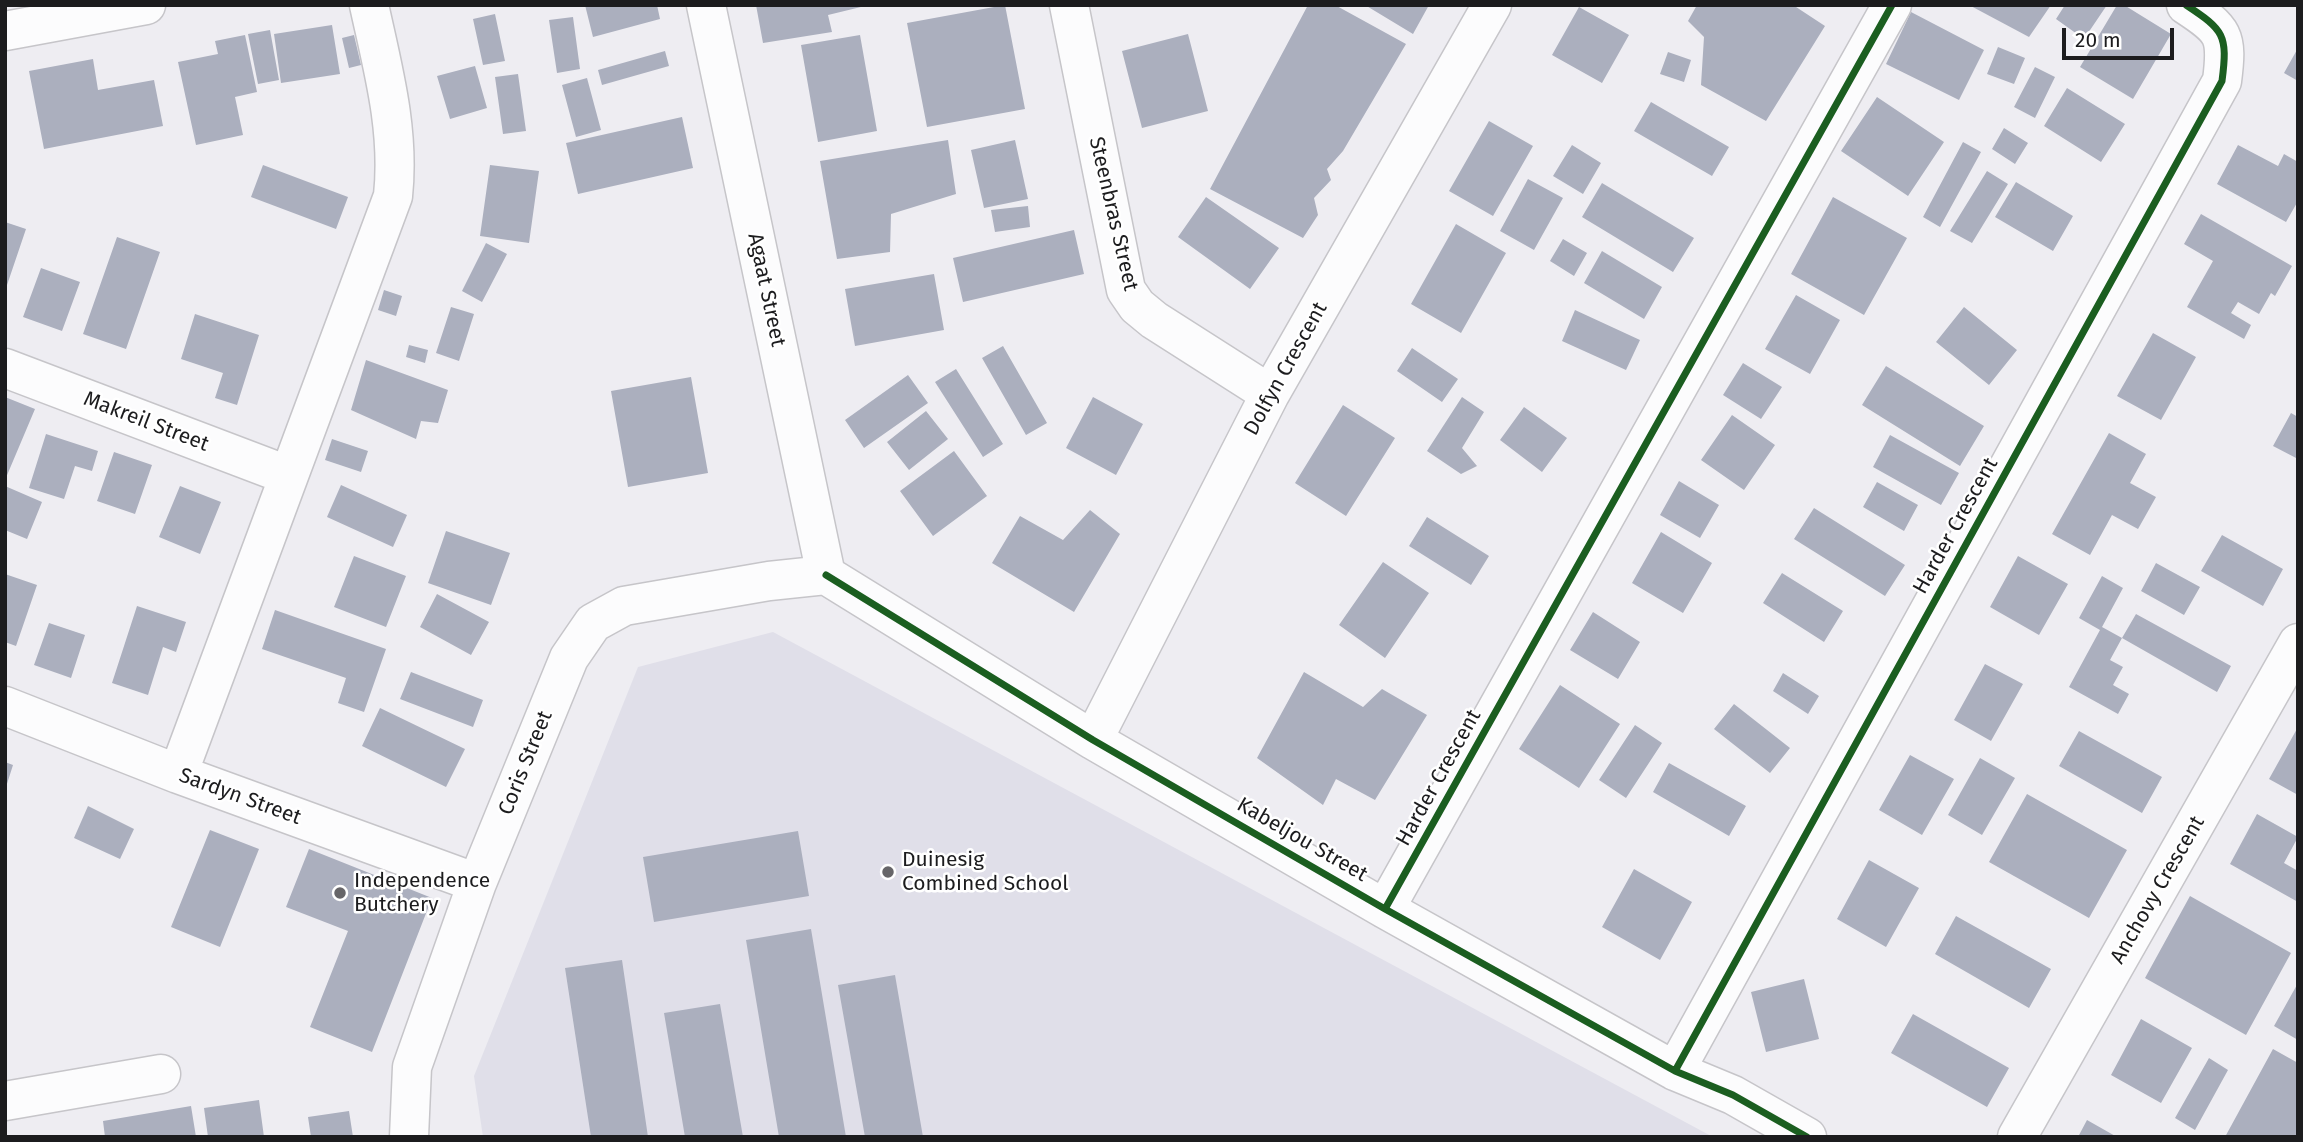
<!DOCTYPE html>
<style>
body{margin:0}
#map{position:relative;width:2303px;height:1142px;overflow:hidden;background:#eeedf2;font-family:"Fira Sans",sans-serif}
canvas{display:block}
.frame{position:absolute;inset:0;border:7px solid #1c1c1e;pointer-events:none}
.scale{position:absolute;left:2062px;top:28px;width:112px;height:32px;box-sizing:border-box;border:4px solid #1c1c1e;border-top:0;padding-left:9px;font-size:21px;line-height:24px;white-space:nowrap;color:#1c1c1e;-webkit-text-stroke:5px #fff;paint-order:stroke}
</style>
<div id="map">
<canvas width="2303" height="1142"></canvas>
<div class="frame"></div>
<div class="scale">20 m</div>
</div>
<script>
const ctx = document.querySelector('canvas').getContext('2d');
ctx.lineJoin = 'round';
function paint(path, color) { ctx.fillStyle = color; ctx.fill(path, 'evenodd'); }
function stroke(path, color, width, dash) { ctx.strokeStyle = color; ctx.lineWidth = width; ctx.lineCap = dash ? 'butt' : 'round'; ctx.setLineDash(dash || []); ctx.stroke(path); }
function label(font, color, halo, rows, align = 'center') {
  ctx.font = font + ' "Fira Sans",sans-serif'; ctx.lineWidth = 5; ctx.setLineDash([]); ctx.textBaseline = 'middle'; ctx.strokeStyle = halo; ctx.fillStyle = color; for (const [text, x, y, turn = 0] of rows) {
    ctx.save(); ctx.translate(x, y); ctx.rotate((+turn || 0) * Math.PI / 180); ctx.textAlign = isNaN(turn) ? turn : align; if (halo) ctx.strokeText(text, 0, 0); ctx.fillText(text, 0, 0); ctx.restore();
  }
}
paint(new Path2D(`
 M773 632 1713 1137H483L474 1076 638 667Z`), '#e0dfe9');
paint(new Path2D(`
 M585 5H657L660 19 593 37Z
 M756 5H864L865 6 828 15 832 32 763 43Z
 M1005 5 1025 109 927 127 907 23Z
 M1308 5H1335L1406 44 1343 151 1327 169 1331 180 1314 198 1318 215 1303 238 1210 189Z
 M1365 5H1429L1413 34Z
 M1697 5H1793L1825 26 1766 121 1701 85 1704 37 1688 21Z
 M1969 5H2051L2029 37Z
 M2065 5H2107L2084 39 2056 19Z
 M2117 5H2124L2171 34 2133 99 2080 67Z
 M1579 7 1629 35 1602 83 1552 55Z
 M1911 12 1984 50 1959 100 1886 64Z
 M495 14 505 61 483 65 473 19Z
 M573 17 580 69 557 73 549 20Z
 M332 25 340 74 281 83 274 34Z
 M270 30 279 80 258 84 248 34Z
 M1188 34 1208 111 1142 128 1122 51Z
 M245 35 257 92 235 97 243 135 196 145 178 62 218 54 215 41Z
 M354 35 361 65 349 68 342 38Z
 M860 35 877 131 818 142 801 45Z
 M1998 47 2025 58 2014 84 1987 74Z
 M2298 48V81L2284 73Z
 M665 51 669 66 602 85 598 70Z
 M1668 52 1691 60 1684 82 1660 74Z
 M93 59 98 90 154 80 163 126 44 149 29 71Z
 M475 66 487 108 450 119 437 76Z
 M2035 67 2055 77 2035 118 2014 107Z
 M518 74 526 131 503 134 495 77Z
 M587 78 601 130 576 137 562 85Z
 M2067 88 2125 124 2101 162 2044 126Z
 M1877 97 1944 142 1908 196 1841 151Z
 M1651 102 1729 147 1712 176 1634 131Z
 M682 117 693 168 578 194 566 143Z
 M1489 121 1533 146 1493 216 1449 191Z
 M2004 128 2028 143 2015 164 1992 149Z
 M948 140 956 194 891 214 890 252 837 259 820 161Z
 M1015 140 1028 199 984 208 971 150Z
 M1963 142 1981 152 1940 227 1923 217Z
 M1572 145 1601 163 1583 194 1553 176Z
 M2238 145 2278 166 2284 154 2298 162V201L2286 222 2217 184Z
 M263 165 348 197 336 229 251 197Z
 M490 165 539 171 529 243 480 236Z
 M1987 171 2008 184 1972 243 1950 231Z
 M1528 179 1563 198 1534 250 1500 231Z
 M2016 182 2073 216 2053 251 1995 217Z
 M1602 183 1694 238 1673 272 1582 217Z
 M1206 197 1279 248 1250 289 1178 237Z
 M1833 197 1907 238 1864 315 1791 274Z
 M1028 206 1030 227 995 232 991 210Z
 M2201 214 2292 266 2275 296 2271 293 2259 314 2238 302 2231 313 2251 325 2244 339 2187 307 2213 261 2184 244Z
 M5 222 26 229 6 288H5Z
 M1456 224 1506 253 1461 333 1411 304Z
 M1074 230 1084 274 963 302 953 258Z
 M117 237 160 252 126 349 83 334Z
 M1563 239 1587 253 1574 276 1550 261Z
 M486 243 507 254 482 302 462 291Z
 M1602 251 1662 287 1644 319 1584 283Z
 M41 268 80 282 62 331 23 317Z
 M934 274 944 330 855 346 845 289Z
 M384 290 402 296 396 316 378 310Z
 M1796 295 1840 320 1810 374 1765 349Z
 M451 307 474 314 459 361 436 353Z
 M1964 307 2017 350 1989 385 1936 342Z
 M1575 310 1640 340 1626 370 1562 341Z
 M195 314 259 335 237 405 215 398 223 373 181 359Z
 M2153 333 2196 357 2161 420 2117 396Z
 M409 345 428 350 425 363 406 357Z
 M1003 346 1047 423 1026 435 982 358Z
 M1412 348 1458 379 1442 402 1397 371Z
 M366 360 448 390 438 423 421 421 416 439 351 410Z
 M1743 363 1782 387 1761 419 1723 395Z
 M1886 366 1984 426 1960 466 1862 405Z
 M956 369 1003 444 983 457 935 382Z
 M908 375 928 403 864 448 845 420Z
 M691 377 708 473 628 487 611 391Z
 M5 397 35 409 5 480Z
 M1093 397 1143 424 1116 475 1066 448Z
 M1462 397 1484 412 1462 448 1477 466 1461 474 1427 451Z
 M1343 405 1395 438 1346 516 1295 483Z
 M1524 407 1567 438 1542 472 1500 440Z
 M926 411 948 439 909 470 887 442Z
 M2291 413 2298 417V459L2273 446Z
 M1732 415 1775 445 1744 490 1701 460Z
 M2109 433 2146 454 2130 483 2156 497 2138 529 2112 515 2090 555 2052 534Z
 M46 434 98 451 92 471 75 466 64 499 29 488Z
 M1890 435 1959 473 1941 505 1873 467Z
 M332 439 368 451 361 472 325 460Z
 M954 451 987 496 933 536 900 491Z
 M114 452 152 465 135 514 97 501Z
 M1679 481 1719 505 1700 538 1660 515Z
 M1877 482 1918 505 1904 531 1863 507Z
 M341 485 407 515 393 547 327 517Z
 M5 486 42 502 27 539 5 530Z
 M180 486 221 502 200 554 159 537Z
 M1814 508 1905 565 1885 596 1794 539Z
 M1090 510 1120 534 1074 612 992 563 1020 516 1063 540Z
 M1427 517 1489 556 1471 585 1409 546Z
 M446 531 510 553 491 605 428 583Z
 M1661 532 1712 563 1683 613 1632 583Z
 M2222 535 2283 569 2263 606 2201 571Z
 M354 556 406 576 386 627 334 607Z
 M2018 556 2068 584 2039 635 1990 607Z
 M1383 562 1429 593 1385 658 1339 625Z
 M2156 563 2200 587 2184 615 2141 591Z
 M1782 573 1843 611 1824 642 1763 603Z
 M5 574 37 585 16 646 5 642Z
 M2102 576 2123 588 2102 627 2122 638 2110 660 2123 667 2113 685 2129 694 2118 714 2069 687 2100 630 2079 618Z
 M437 594 489 622 471 655 420 627Z
 M137 606 186 622 176 652 163 647 148 695 112 683Z
 M275 610 386 649 364 712 338 703 346 678 262 649Z
 M1593 612 1640 642 1618 679 1570 650Z
 M2136 614 2231 666 2217 692 2122 638Z
 M49 623 85 635 71 678 34 665Z
 M1985 664 2023 684 1991 741 1954 720Z
 M411 672 483 700 473 727 400 699Z
 M1304 672 1363 707 1382 689 1427 715 1375 800 1336 779 1323 805 1257 758Z
 M1783 673 1819 696 1808 714 1773 691Z
 M1560 685 1620 724 1579 788 1519 749Z
 M1734 704 1790 748 1770 773 1714 729Z
 M380 708 465 749 446 787 362 746Z
 M1635 725 1662 743 1626 798 1599 780Z
 M2298 727V795L2269 779Z
 M2079 731 2162 777 2142 813 2059 766Z
 M1910 755 1954 779 1922 835 1879 810Z
 M1980 758 2015 778 1982 835 1948 815Z
 M5 762 13 765 6 787H5Z
 M1669 763 1746 806 1729 836 1653 792Z
 M2027 794 2127 850 2089 918 1989 862Z
 M88 806 134 829 120 859 74 838Z
 M2257 814 2298 837 2284 863 2298 871V902L2230 864Z
 M210 830 259 849 220 947 171 927Z
 M798 831 809 896 654 922 643 857Z
 M309 849 432 898 372 1052 310 1027 348 931 286 907Z
 M1869 860 1919 888 1886 947 1837 919Z
 M1634 869 1692 902 1660 960 1602 927Z
 M2190 896 2291 953 2246 1035 2145 978Z
 M1956 916 2051 969 2029 1008 1935 954Z
 M811 929 846 1137H779L746 940Z
 M622 960 648 1137H591L565 968Z
 M895 975 923 1137H865L838 985Z
 M1804 979 1819 1039 1766 1052 1751 992Z
 M2298 983V1040L2274 1026Z
 M720 1004 743 1137H685L664 1013Z
 M1913 1014 2009 1068 1987 1107 1891 1053Z
 M2141 1019 2192 1048 2161 1103 2111 1075Z
 M2273 1049 2298 1063V1137H2225Z
 M2209 1058 2228 1070 2195 1130 2175 1118Z
 M259 1100 264 1137H208L204 1108Z
 M191 1106 196 1137H105L103 1121Z
 M349 1111 353 1137H311L308 1117Z
 M2087 1120 2117 1137H2078Z`), '#abafbe');
const minor = new Path2D(`
 M706 5 826 575
 M1069 5 1126 290 1137 306 1154 320 1270 394
 M5 31 146 5
 M5 368 287 475
 M826 575 1093 740 1385 909 1675 1071 1733 1095 1807 1137
 M5 706 178 774 477 883
 M1093 740 1270 394 1492 5
 M178 774 393 196C400 130 383 69 369 5
 M1385 909 1892 5
 M1675 1071 2222 81C2228 35 2224 30 2186 5
 M5 1101 161 1074
 M409 1137 412 1067 477 883 569 658 593 623 624 606 769 581 826 575
 M2017 1137 2298 643`);
stroke(minor, '#c6c5c9', 41);
stroke(minor, '#fcfcfd', 38);
stroke(new Path2D(`
 M826 575 1093 740 1385 909 1675 1071 1733 1095 1807 1137
 M1385 909 1892 5
 M1675 1071 2222 81C2228 35 2224 30 2186 5`), '#1b5e20', 7);
for (const [x, y, r, color] of [
 [888,872,7,"#666568"],
 [340,893,7,"#666568"]
]) { const dot = new Path2D(); dot.arc(x, y, r, 0, 2 * Math.PI); ctx.fillStyle = color; ctx.fill(dot); stroke(dot, '#fff', 2.5); }
label('21px', '#1c1c1e', '#fff', [
 ["Steenbras Street",1113,214,77],
 ["Agaat Street",766,290,78],
 ["Dolfyn Crescent",1286,369,-61],
 ["Makreil Street",146,422,21],
 ["Harder Crescent",1956,526,-61],
 ["Coris Street",526,763,-68],
 ["Harder Crescent",1439,778,-61],
 ["Sardyn Street",240,797,20],
 ["Kabeljou Street",1302,840,30],
 ["Anchovy Crescent",2158,890,-60]
]);
label('21px', '#1c1c1e', '#fff', [
 ["Duinesig",902,860],
 ["Combined School",902,884],
 ["Independence",354,881],
 ["Butchery",354,905]
], 'left');
</script>
